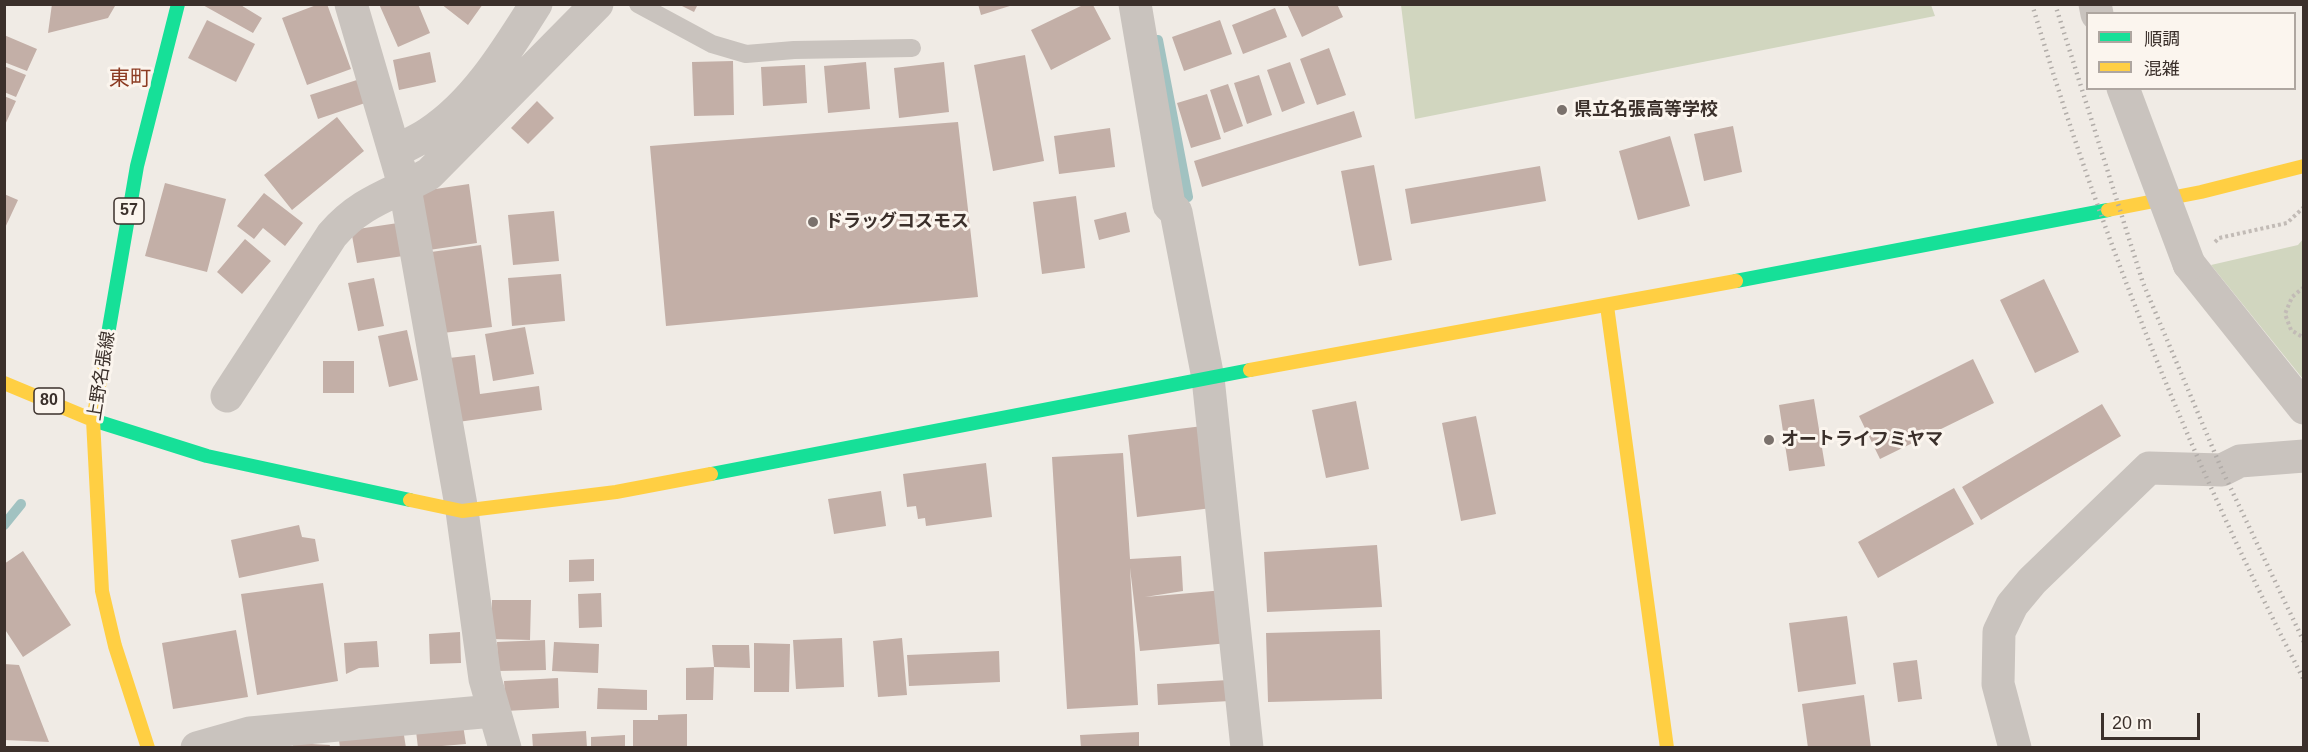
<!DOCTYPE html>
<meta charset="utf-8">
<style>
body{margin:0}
#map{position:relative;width:2308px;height:752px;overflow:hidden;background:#f0ebe5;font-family:Arial,"Noto Sans JP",sans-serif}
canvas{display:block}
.frame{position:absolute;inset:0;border:6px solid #3b302b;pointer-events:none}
.legend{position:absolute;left:2086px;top:12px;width:210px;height:78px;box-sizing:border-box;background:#fbf5ee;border:2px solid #aea6a0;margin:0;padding:8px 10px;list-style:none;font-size:18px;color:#3b302b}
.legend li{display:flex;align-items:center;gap:12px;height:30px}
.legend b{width:30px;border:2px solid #aea6a0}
.scale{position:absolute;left:2101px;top:713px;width:99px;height:27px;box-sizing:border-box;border:3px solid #3b302b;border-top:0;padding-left:8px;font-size:18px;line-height:21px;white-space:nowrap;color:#3b302b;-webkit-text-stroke:4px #fbf5ee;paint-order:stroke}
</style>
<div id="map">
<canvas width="2308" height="752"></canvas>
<div class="frame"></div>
<ul class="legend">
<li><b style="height:8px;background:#16e098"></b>順調</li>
<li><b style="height:8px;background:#ffcf43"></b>混雑</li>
</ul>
<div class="scale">20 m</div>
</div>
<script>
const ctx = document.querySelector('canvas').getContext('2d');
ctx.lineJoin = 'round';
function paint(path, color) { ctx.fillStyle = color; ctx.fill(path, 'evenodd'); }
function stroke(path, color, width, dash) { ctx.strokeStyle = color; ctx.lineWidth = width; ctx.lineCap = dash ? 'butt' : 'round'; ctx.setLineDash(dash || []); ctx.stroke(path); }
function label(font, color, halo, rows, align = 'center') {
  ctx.font = font + ' Arial,"Noto Sans JP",sans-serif'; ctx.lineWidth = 6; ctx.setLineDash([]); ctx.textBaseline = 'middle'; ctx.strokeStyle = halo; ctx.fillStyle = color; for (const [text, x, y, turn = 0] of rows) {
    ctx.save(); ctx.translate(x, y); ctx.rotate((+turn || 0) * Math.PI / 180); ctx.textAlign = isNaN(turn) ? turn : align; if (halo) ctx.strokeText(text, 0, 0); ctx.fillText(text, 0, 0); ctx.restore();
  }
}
paint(new Path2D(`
 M1931 5 1935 16 1415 119 1401 5Z
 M2303 239V379L2211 265 2298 245Z`), '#d1d6bf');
stroke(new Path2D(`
 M1158 40 1188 197
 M4 525 21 504`), '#a1c2c1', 10);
paint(new Path2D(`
 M52 4H108L115 6 108 18 48 33Z
 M201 4H239L262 18 253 33Z
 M319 4H327L351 69 307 85 282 18Z
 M379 4H418L430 33 398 47Z
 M441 4H483L468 25Z
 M678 4H698L694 12Z
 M978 4H1013V5L981 15Z
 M1287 4H1337L1343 17 1302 37Z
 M1083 5H1093L1111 39 1051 70 1031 30Z
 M1275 8 1287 37 1243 54 1232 25Z
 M207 20 255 44 236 82 188 58Z
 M1220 20 1232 54 1184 71 1172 37Z
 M4 35 37 49 27 71 4 62Z
 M1329 48 1346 95 1317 105 1300 59Z
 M430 52 436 82 399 90 393 60Z
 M1025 55 1044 161 993 171 974 65Z
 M733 61 734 115 694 116 692 62Z
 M866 62 870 109 828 113 824 66Z
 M944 62 949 112 899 118 894 68Z
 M1290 62 1305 103 1282 112 1267 70Z
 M805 65 807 103 763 106 761 67Z
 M4 66 26 75 16 97 4 92Z
 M1259 75 1272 115 1247 124 1234 83Z
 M360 79 368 102 318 119 310 95Z
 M1228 84 1243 126 1224 133 1210 90Z
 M1207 94 1221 139 1191 148 1177 103Z
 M4 96 16 101 4 127Z
 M537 101 554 118 528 144 511 128Z
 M1354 111 1362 137 1202 187 1194 161Z
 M337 117 364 151 292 210 264 175Z
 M958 122 978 297 666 326 650 146Z
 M1733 126 1742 172 1704 181 1694 134Z
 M1110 128 1115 167 1059 174 1054 136Z
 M1670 136 1690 206 1638 220 1619 151Z
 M1374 165 1392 260 1359 266 1341 171Z
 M1540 166 1546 201 1411 224 1405 189Z
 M165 183 226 199 207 272 145 256Z
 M469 184 477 243 429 250 422 191Z
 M264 193 303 223 285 246 263 228 254 239 237 226Z
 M4 194 18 200 4 230Z
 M1076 196 1085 268 1042 274 1033 202Z
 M554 211 559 261 513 265 508 215Z
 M1126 212 1130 232 1099 240 1094 220Z
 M398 223 403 256 357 263 351 230Z
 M245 239 271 261 242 294 217 272Z
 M481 245 492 327 435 334 424 253Z
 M561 274 565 321 512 326 508 278Z
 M374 278 384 326 358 331 348 283Z
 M2044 279 2079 352 2035 373 2000 300Z
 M525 327 534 374 493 381 485 334Z
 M407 330 418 380 389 387 378 336Z
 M475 355 480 394 539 386 542 410 458 422 449 358Z
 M1973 359 1994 403 1880 459 1859 416Z
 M323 361H354V393H323Z
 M1814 399 1825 466 1789 471 1779 405Z
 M1356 401 1369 469 1326 478 1312 410Z
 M2102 404 2121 436 1981 520 1962 487Z
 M1476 416 1496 514 1461 521 1442 423Z
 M1203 426 1212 508 1137 517 1128 435Z
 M1123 453 1130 559 1181 556 1183 591 1145 597 1224 590 1229 643 1140 651 1130 568 1138 705 1067 709 1052 457Z
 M986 463 992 517 926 526 925 518 918 519 916 506 907 507 903 474Z
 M1954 488 1974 524 1878 578 1858 542Z
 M881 491 886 526 834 534 828 499Z
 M299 525 302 537 315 539 319 561 239 578 231 540Z
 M1377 545 1382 607 1267 612 1264 552Z
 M23 551 71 625 23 657 4 628V564Z
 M594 559V581L569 582V560Z
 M323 583 338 681 257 695 241 594Z
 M601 593 602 627 579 628 578 594Z
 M492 600H531L530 640 491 639Z
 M1847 616 1856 684 1798 692 1789 623Z
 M236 630 248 697 173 709 162 643Z
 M1380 630 1382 699 1268 702 1266 633Z
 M460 632 461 663 430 664 429 634Z
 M842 638 844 687 796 689 793 640Z
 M902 638 907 695 878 697 873 641Z
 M545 640 546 670 498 671 497 642Z
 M377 641 379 667 359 668 346 674 344 643Z
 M554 642 599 644 598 673 552 671Z
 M754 643 790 644 789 692H754Z
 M712 645H749L750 668 714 667Z
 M999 651 1000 682 909 686 907 655Z
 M1917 660 1922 699 1898 702 1893 663Z
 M4 664 19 665 49 742 4 740Z
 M714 667 713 700H686V668Z
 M558 678 559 708 506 711 504 681Z
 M1229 680 1230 701 1158 705 1157 684Z
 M598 688 647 690V710L597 709Z
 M1864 695 1871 748H1808L1802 704Z
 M687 714V748H633V720H658V715Z
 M463 725 466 744 418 748 416 731Z
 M403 729 406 748H340L339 740Z
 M586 731 587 748H533L532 734Z
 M1139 732V748H1081L1080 735Z
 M625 735V748H591V737Z
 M293 743 330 745 329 748H293Z`), '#c3afa7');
stroke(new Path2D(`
 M2215 242 2219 238 2287 223 2304 207
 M2304 287 2292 297 2285 314 2291 330 2304 338`), '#c2bbb6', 4, [3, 3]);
stroke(new Path2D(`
 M638 4 712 44 746 54 794 50 912 48`), '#c9c3be', 18);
stroke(new Path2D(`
 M351 4 405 188 462 511 485 679 505 748
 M1135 4 1169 205 1176 212 1208 378 1247 748
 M2095 4 2097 14
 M396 151C407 145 419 140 429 133 475 103 507 50 536 4
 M2189 264 2304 408
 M227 396 332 235C361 201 391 195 429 174L597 4
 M197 748 250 733 493 711
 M2015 748 1998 684 1999 632 2012 605 2032 581 2149 468 2222 470 2240 461 2304 456`), '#c9c3be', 33);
stroke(new Path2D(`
 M1736 281 2108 210
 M102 369 137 166 178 4
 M93 420 207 456 410 500
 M711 474 1250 370`), '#16e098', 14);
stroke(new Path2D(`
 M2108 210 2201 192 2304 166
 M1607 306 1667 748
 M102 369 93 420 102 591 115 646 148 748
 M1250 370 1736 281
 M4 383 93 420
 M410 500 462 511 616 492 711 474`), '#ffcf43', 14);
stroke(new Path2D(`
 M2032 4C2101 237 2192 464 2304 680
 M2055 4 2143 283 2222 470 2304 642`), '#b1aca8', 4.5, [1.5, 4.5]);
stroke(new Path2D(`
 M2123 88 2189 264`), '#c9c3be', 33);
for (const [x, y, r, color] of [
 [1562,110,6,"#7a716c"],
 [813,222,6,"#7a716c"],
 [1769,440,6,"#7a716c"]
]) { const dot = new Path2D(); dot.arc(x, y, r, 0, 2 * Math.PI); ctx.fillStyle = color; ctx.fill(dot); stroke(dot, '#fbf5ee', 2); }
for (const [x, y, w] of [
 [129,211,30],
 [49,401,30]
]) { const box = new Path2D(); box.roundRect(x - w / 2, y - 13, w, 26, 4.5); ctx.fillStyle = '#fbf5ee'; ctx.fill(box); stroke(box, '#3b302b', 1.5); }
label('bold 16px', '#3b302b', null, [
 ["57",129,211],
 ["80",49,401]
]);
label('bold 18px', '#3b302b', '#fbf5ee', [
 ["県立名張高等学校",1574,110],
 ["ドラッグコスモス",825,222],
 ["オートライフミヤマ",1781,440]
], 'left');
label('18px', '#3b302b', '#fbf5ee', [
 ["上野名張線",102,376,-81]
]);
label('21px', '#8c3b22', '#fbf5ee', [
 ["東町",130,79]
]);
</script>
